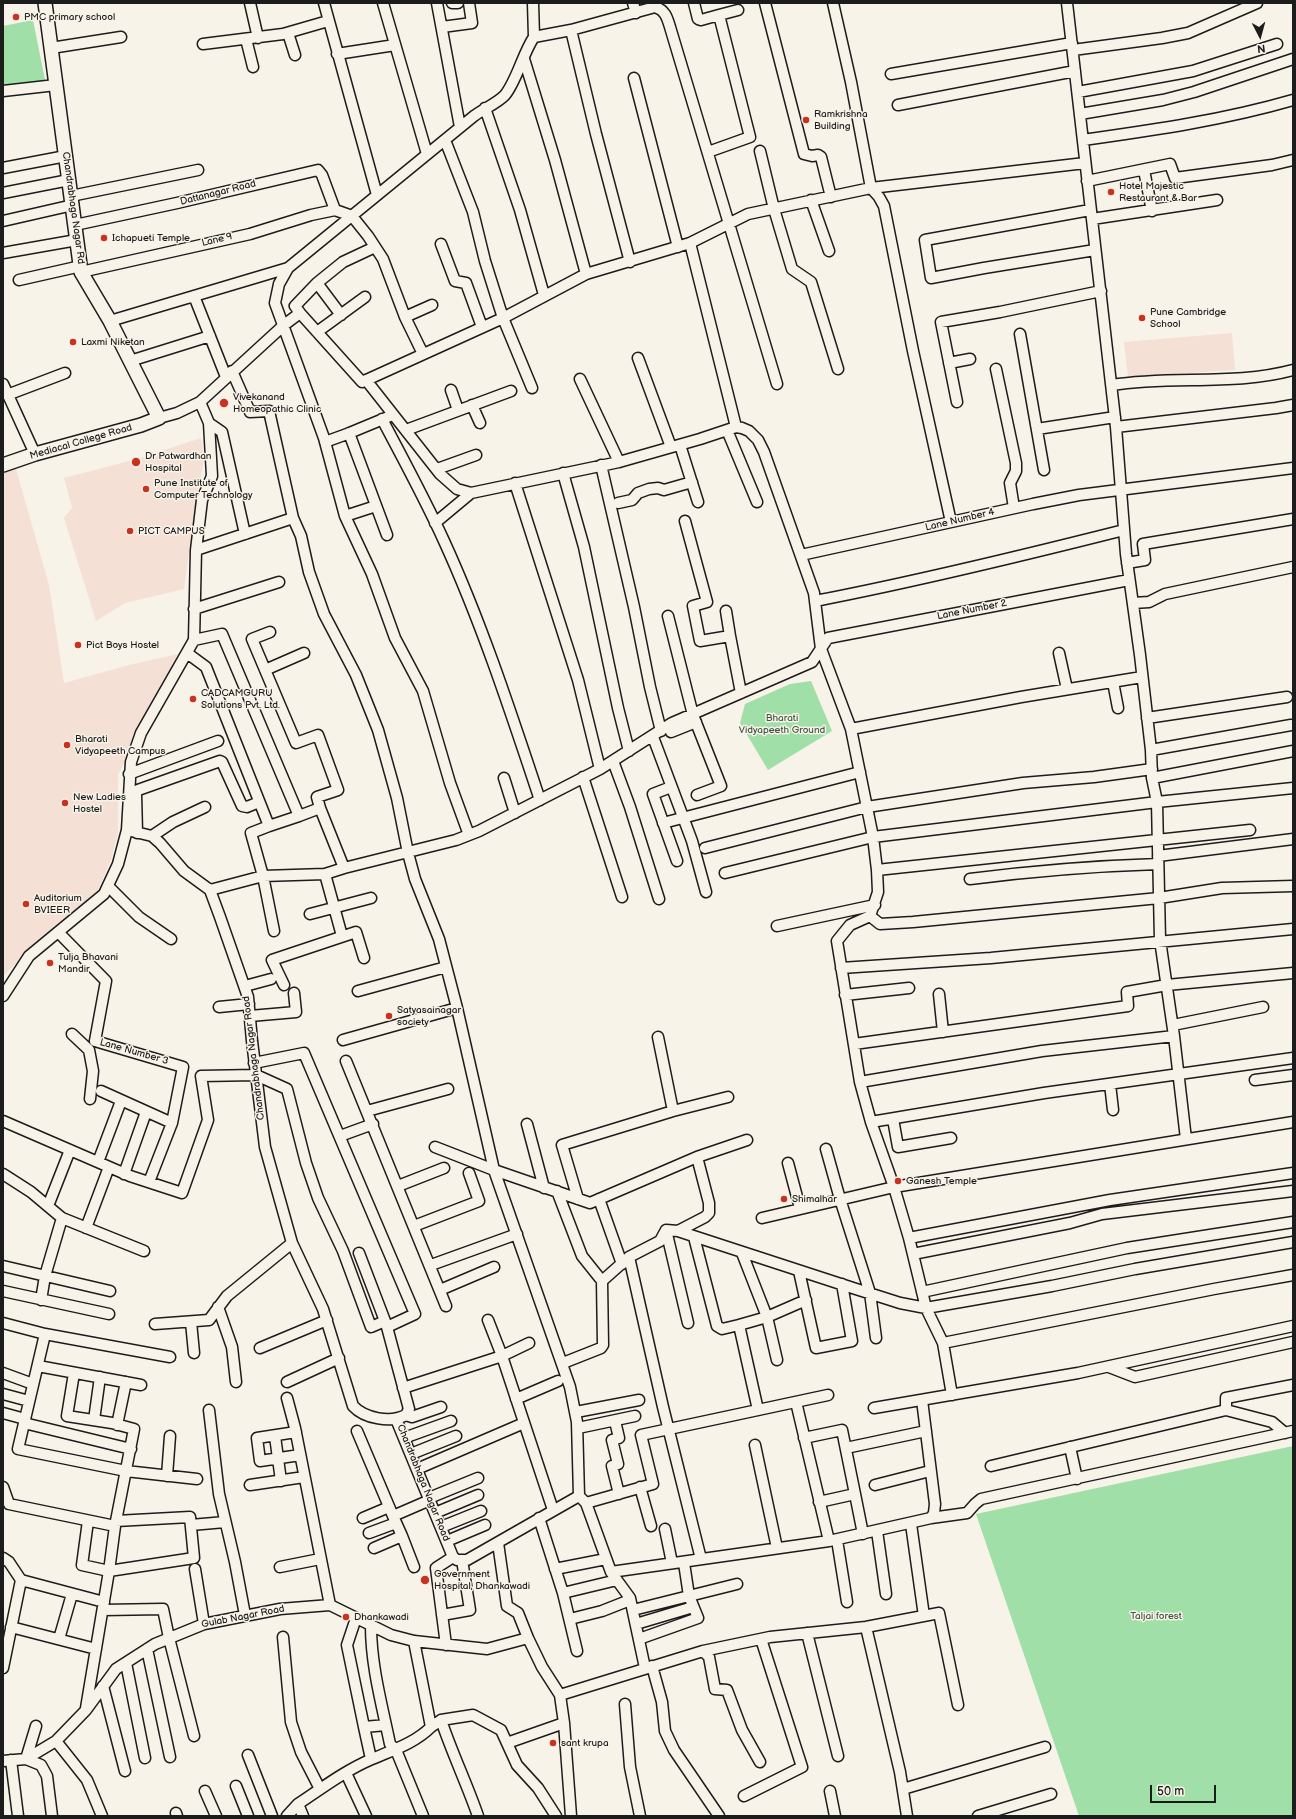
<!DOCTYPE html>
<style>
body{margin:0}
#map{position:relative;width:1296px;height:1819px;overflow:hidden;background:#f7f3e8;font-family:"Balsamiq Sans",sans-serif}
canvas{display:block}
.frame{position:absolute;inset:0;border:4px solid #1c1c1c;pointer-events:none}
.north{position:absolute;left:1240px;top:16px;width:40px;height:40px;-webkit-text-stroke:3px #f7f3e8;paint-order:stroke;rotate:174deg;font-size:11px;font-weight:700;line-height:16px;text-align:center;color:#1c1c1c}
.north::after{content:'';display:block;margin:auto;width:14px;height:18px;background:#1c1c1c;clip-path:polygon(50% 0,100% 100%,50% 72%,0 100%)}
.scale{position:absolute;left:1150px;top:1785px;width:66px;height:18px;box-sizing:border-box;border:2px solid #1c1c1c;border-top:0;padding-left:5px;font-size:12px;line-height:14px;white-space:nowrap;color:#1c1c1c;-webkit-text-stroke:3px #f7f3e8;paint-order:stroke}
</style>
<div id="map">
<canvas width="1296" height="1819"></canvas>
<div class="frame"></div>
<div class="north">N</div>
<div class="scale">50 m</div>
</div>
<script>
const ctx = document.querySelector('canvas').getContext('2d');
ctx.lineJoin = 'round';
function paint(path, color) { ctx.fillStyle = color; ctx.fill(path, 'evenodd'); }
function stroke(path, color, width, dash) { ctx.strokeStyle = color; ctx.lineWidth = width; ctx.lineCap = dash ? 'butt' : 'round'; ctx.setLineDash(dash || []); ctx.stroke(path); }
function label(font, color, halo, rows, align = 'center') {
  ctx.font = font + ' "Balsamiq Sans",sans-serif'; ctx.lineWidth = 3; ctx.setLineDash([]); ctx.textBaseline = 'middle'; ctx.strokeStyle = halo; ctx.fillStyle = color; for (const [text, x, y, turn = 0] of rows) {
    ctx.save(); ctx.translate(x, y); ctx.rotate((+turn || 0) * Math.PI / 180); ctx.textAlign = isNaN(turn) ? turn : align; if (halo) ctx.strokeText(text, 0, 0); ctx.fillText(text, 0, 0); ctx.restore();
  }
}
paint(new Path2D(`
 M1232 333 1235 370 1128 377 1124 342Z
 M201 438 204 459 194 515 184 589 125 603 96 621 64 518 72 508 64 478 137 459Z
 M14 462 49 585 64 683 129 665 178 654 118 775V833L111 860 97 892 39 942 3 976V465Z`), '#f4e0d4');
paint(new Path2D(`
 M33 20 45 80 3 87V26Z
 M811 681 832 731 768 770 740 723 745 704 790 684Z
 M1293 1446V1816H1079L976 1514Z`), '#a0dfa7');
const minor = new Path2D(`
 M250 3 258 38
 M324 3 377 195
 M383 3 427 154
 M437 3 460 127
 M452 3H458
 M533 3 534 37
 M633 3 636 13
 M694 3 698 19 701 20 719 15 750 137 708 152
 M765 3 804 154 812 156 818 155 821 157 831 197
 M833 3 851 82 871 188 879 197 884 206 913 351 951 522
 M1067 3 1116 427 1276 408 1293 405
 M719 15 738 10
 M442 27 472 23 469 3
 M571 30 596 134 630 262
 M288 33 295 55
 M246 39 253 67
 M203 44 283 34 328 21
 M51 48 121 37
 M1073 50 1162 38 1188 33 1257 3
 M337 54 395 45
 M524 59 555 160 586 274
 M891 74 1072 43
 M634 78 678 247
 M3 91 56 85
 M1078 92 1193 71 1277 44
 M898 105 1075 71
 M485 108 520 210 544 295
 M1080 114 1163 100 1194 92 1293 59
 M445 140 473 212 485 261 503 318 532 388
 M1083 140C1154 130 1224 120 1293 100
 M760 151 774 209 792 269 811 282 838 369
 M3 168 66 156
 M1144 170 1152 211
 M1087 181 1170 164 1175 178 1272 165 1293 160
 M3 193 69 180
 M71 196 198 170
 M811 200 829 251
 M1090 210 925 240 931 278 984 268 1095 250
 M1092 219 1217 200
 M3 221 73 205
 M75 225 177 203 318 170 322 175 335 210
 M690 243 736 427
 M441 244 455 281 466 283 482 327
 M3 253 77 240
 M81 272 250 234 311 215 335 210 352 216 368 236 383 259 405 317 423 354
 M19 280 81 266
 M317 283 343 262 375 247
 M194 296 226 377
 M300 313 295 306 317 283 341 315
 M405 317 432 305
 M110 321 288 268
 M317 332 365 297
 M1020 334 1044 470
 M638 358 671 447
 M130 361 210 336
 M949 363 970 359
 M996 369 1016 463V471L1010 483 1014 508
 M232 371 250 412 269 411 293 518 301 536 309 572 324 614 356 675 378 730 397 798 408 853 415 879 439 939 457 1008 494 1170 570 1387 577 1422 579 1496 586 1503 611 1572 630 1598 645 1668
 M580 379 619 462
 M366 380 440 474 457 489 471 493 619 462 700 439 736 427 742 428 749 431 758 440 764 452 814 593 821 649 851 729 873 837 877 870 878 892 870 916 850 925 837 941 860 1082 871 1122 894 1187 909 1238 926 1308 943 1343 952 1395
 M3 384 35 454
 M1112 385C1172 375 1234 386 1293 370
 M451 390 458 410
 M7 395 65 373
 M957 402 941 322 1000 312 1101 291
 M472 405 480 423
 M159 418 177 413 200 402 284 325 300 313 362 382 503 318 586 274 690 243 748 214 871 188 1085 163
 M382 419C403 459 425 499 444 541 482 624 511 713 540 800
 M209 423 222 432 245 534
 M1116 427 1126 554 1140 655 1151 750 1152 778 1157 802 1293 788
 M1037 429 1115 417
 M406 430 511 391
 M727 430 757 502
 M349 433 387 535
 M325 442 347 434 388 417
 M680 445 698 502
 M601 465 634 607 650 687 661 731
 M437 469 476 455
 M563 473 584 547 618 708 629 751
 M515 483 578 680 600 769
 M618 503 632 500 638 493 649 489 658 488 664 490 692 482
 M345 516 376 506
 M685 521 707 602 693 606 700 641 730 636 741 693
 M435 523 471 493
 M196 550 293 518
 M801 555 1033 504 1079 495 1293 468
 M1127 563 1145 560 1143 544 1293 519
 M815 601C919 581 1021 556 1124 530
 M1133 603 1149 602 1165 594 1293 567
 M194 609 279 582
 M726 611 730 636
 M668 616 693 715 721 786 697 795
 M270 632 252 639 296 743 318 735 338 790 317 797 320 808
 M194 640 222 634 299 816 320 808 344 868
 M187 653 206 667 269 826 299 816
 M1059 653 1067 689
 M265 670 304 653
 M1113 682 1118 708
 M1147 718 1287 697
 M851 729 1021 697 1142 677
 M671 732 696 722
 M653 737 692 841 706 892
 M1151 750 1291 725
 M613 761 630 807 659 899
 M129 774 218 741
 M583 777 622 897
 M504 778 515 813
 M1152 778 1293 751
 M671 787 653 794 677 861
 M663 823 860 772
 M269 826 251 833 263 876 274 931
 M127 830 152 836 160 843 184 871 210 890 220 917 248 997 252 1041 265 1147 292 1243 323 1309 353 1406C365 1419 391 1423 406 1415L409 1409 387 1327
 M137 833 136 793 138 790 220 761 222 762 242 806 247 807 259 802
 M469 835 450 783 423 691 395 638 372 574 345 516 324 438 275 303 279 284 288 268 474 116C482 110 499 102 505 95 517 80 523 53 534 37L571 30 655 7C665 10 667 17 670 27L777 384
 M152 836 173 822 205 807
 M705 848 867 807 1023 783 1094 777 1152 769
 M1158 856 1293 839
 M877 870 1250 830
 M725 873 873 837 1157 802 1160 940 1174 1036 1186 1139
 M325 874 342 936
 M970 879C1033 871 1095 866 1158 864
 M108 886 139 917 171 939
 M210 890 263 876 325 874 344 868 456 840 479 831 600 769 672 723 812 662 828 638 1129 580
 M310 914 371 898
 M870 916 880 924 913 922 1159 898 1222 888 1293 886
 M777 926 875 905
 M58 932 106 981 95 1041 183 1067 172 1123 149 1182
 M841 968 991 958 1293 929
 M284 985 272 960 356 932 364 958
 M245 986 271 979
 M358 991 446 967
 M939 994 943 1032
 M845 995 909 988
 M3 996 29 956 104 894 118 864 127 830 131 762 141 733 194 640 196 550 202 500 212 476 209 423 200 402
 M219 1007 249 1004
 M250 1016 296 1012 294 993
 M1173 1025 1263 1007
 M72 1034 89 1050 93 1071 90 1099
 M658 1037 673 1111
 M343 1040 457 1008
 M854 1044 1128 1006 1127 992 1167 985 1293 973
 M346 1061 446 1306
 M1255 1080 1293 1075
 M860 1082 1042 1051 1174 1036
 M1110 1084 1113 1110
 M101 1091 172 1123
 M367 1111 448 1089
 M893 1119 898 1147 951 1138
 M3 1121 130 1176 182 1193 208 1120 201 1076 256 1075 287 1089 306 1163 318 1198 343 1251 371 1327 385 1321 387 1327 415 1314 304 1053 254 1063
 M871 1122 1044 1093 1293 1058
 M527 1124 544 1188
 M340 1136 373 1124
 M435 1147 494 1170 590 1203 697 1157 747 1140
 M826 1149 840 1199 870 1293 876 1338
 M98 1162 121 1101
 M788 1163 800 1208
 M3 1174 31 1192 62 1218 144 1251
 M124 1174 146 1112
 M398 1186 444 1168
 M557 1191 582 1256 602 1281
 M578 1199 562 1145 673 1111 728 1097
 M599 1199 622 1264
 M48 1206 70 1150
 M762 1218 894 1187 1293 1122
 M414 1226 479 1201 469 1173
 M86 1228 109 1167
 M666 1230 678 1231 856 1289 900 1303 926 1308 1052 1286 1135 1269 1293 1242
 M666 1230 688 1323
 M678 1231 705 1217 709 1213V1203L697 1157
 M694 1237 717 1326 722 1329 739 1325 758 1410
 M909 1238 1110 1200 1293 1173
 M359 1253 385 1321
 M742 1253 767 1317 777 1360
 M913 1254 1070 1223 1102 1214 1293 1191
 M629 1257 663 1407 701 1559
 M431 1265 517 1234
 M3 1266 110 1291
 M799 1271 816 1348 852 1341 842 1284
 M440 1290 494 1267
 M3 1291 109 1314
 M922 1292 1127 1248 1293 1222
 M41 1300 45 1276 62 1218
 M218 1307 232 1347 236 1382
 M488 1320 502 1356 553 1510
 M191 1322 194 1353
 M3 1323 45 1334 170 1357
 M155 1324 209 1320 227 1296 292 1243
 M739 1325 767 1317 806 1300
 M45 1334 18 1449 126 1471 197 1479
 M943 1343 1214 1289 1293 1275
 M260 1348 327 1320
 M563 1363 601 1348 603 1345 602 1281 629 1257 660 1241 666 1230
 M38 1366 141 1385
 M1109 1367 1135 1377 1293 1342
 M3 1373 33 1384
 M74 1373 67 1416 112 1423 134 1429 115 1526 109 1571 86 1708
 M287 1382 339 1358
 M403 1388 502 1356 529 1343
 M3 1394 29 1401
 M287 1398 295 1428 330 1605
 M516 1399 558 1381
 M796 1402 829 1541
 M874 1408 1078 1373 1293 1326
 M209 1410 219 1494 235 1562 245 1615
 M1226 1410V1398L1293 1385
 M576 1412 639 1400
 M3 1413 25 1419
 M406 1415 412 1417 441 1407
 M396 1419 453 1557
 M94 1420 100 1377
 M615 1421 619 1438 612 1440 618 1464 612 1466 619 1494
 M24 1423 131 1449
 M117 1425 126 1382
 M578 1428 635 1416
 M357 1431 393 1516 430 1500
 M296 1432 257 1438 260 1461 300 1455
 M275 1436 281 1481
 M404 1438 451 1421
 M804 1438 842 1430 855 1494 819 1502
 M755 1445 777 1548
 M1070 1447 1077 1479
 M846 1448 926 1431
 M411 1454 456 1436
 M991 1466 1226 1410 1272 1422 1285 1433
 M417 1469 524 1423
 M167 1476 170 1436
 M250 1485 304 1477
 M875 1485 930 1471
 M3 1487 9 1504 115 1526
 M640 1487 651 1526
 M855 1494 863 1534
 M429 1498 478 1478
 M586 1503 653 1484 641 1435 828 1395
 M435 1513 478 1495
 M363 1518 389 1507
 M539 1518 563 1593 577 1651
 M931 1518 967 1513 975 1504 981 1499 1293 1431
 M88 1521 82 1565 109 1571 194 1558 190 1517 116 1521
 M911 1524 924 1616
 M191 1525 225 1522
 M441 1527 481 1511
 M665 1529 672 1563
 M877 1531 886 1594
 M369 1533 396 1523
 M402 1536 414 1567
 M837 1540 847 1602
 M447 1541 485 1525
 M498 1543 507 1606 518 1613 528 1638
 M374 1548 402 1536 393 1516
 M453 1557 457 1560H467L579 1496
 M3 1558 9 1562 21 1580 104 1602
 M280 1567 320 1559
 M195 1569 204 1624
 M555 1569 606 1559
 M611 1572 829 1541 931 1518 934 1513 935 1504 922 1400
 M563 1593 617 1580
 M103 1610 163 1609 169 1638 194 1736
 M633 1610 737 1584
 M442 1615 470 1610 462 1560
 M356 1618 347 1645 364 1727
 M570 1619 602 1611 630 1600
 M636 1624 693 1607
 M371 1626C371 1666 382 1705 390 1744L396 1750 423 1816
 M11 1627 96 1649
 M866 1627 900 1772 907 1816
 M807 1633 838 1756
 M283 1637 291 1722 301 1752 320 1789
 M59 1639 72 1594
 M639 1639 698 1618 689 1596 684 1563
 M446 1645 436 1568 453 1557
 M147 1649 170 1757
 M703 1651 709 1657 715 1689 727 1690 742 1730 760 1762
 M126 1663 145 1758
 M652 1666 662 1702 665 1731 674 1750 719 1816
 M3 1668 21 1580
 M103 1686 125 1771
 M560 1695 703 1651 770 1637 866 1627 939 1613 958 1705
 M560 1695 564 1723
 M625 1704 630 1767 640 1816
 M441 1720C452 1753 467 1784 478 1816
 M36 1726 26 1759 41 1765 47 1776 52 1816
 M431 1727 441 1720 473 1715 501 1730 517 1765 538 1788 556 1816
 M56 1741 87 1780 102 1816
 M507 1743 564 1723 571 1816
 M248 1755 272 1816
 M371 1759 364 1727 386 1725
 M11 1760 18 1816
 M3 1761 26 1759 56 1741 86 1710 116 1669 155 1644 204 1624 280 1609 330 1605 391 1635 414 1641 487 1649 528 1638 542 1667 560 1695
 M346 1773 366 1816
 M236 1786 248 1816
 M903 1789 1045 1747
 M205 1791 216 1816
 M830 1791 835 1816
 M744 1796 802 1767 761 1639
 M176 1813 177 1816
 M287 1816 298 1804
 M303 1816 298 1804C322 1788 346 1770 372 1759 393 1750 415 1743 431 1727L414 1641
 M978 1816 1051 1794`);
const tertiary = new Path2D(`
 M3 465 35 454 141 425 159 418 110 321 81 272 45 3`);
stroke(minor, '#1c1c1c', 13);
stroke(tertiary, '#1c1c1c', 16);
stroke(minor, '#f7f3e8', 10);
stroke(tertiary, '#f7f3e8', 13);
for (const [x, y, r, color] of [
 [16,17,4,"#c8321e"],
 [806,120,4,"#c8321e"],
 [1111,192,4,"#c8321e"],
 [104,238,4,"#c8321e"],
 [1142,318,4,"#c8321e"],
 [73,342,4,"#c8321e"],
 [224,403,5,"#c8321e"],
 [136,462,5,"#c8321e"],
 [146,489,4,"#c8321e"],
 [130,531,4,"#c8321e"],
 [78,645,4,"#c8321e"],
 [193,699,4,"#c8321e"],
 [67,745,4,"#c8321e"],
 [65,803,4,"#c8321e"],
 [26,904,4,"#c8321e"],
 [50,963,4,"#c8321e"],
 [389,1016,4,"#c8321e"],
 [898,1181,4,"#c8321e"],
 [784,1199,4,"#c8321e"],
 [425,1580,5,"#c8321e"],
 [346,1617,4,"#c8321e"],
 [553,1743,4,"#c8321e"]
]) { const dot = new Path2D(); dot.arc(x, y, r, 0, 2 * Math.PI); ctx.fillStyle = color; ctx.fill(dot); stroke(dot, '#f7f3e8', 1.5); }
label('10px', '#1c1c1c', '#f7f3e8', [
 ["PMC primary school",24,17],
 ["Ramkrishna",814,114],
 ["Building",814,126],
 ["Hotel Majestic",1119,186],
 ["Restaurant & Bar",1119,198],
 ["Ichapueti Temple",112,238],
 ["Pune Cambridge",1150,312],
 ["School",1150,324],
 ["Laxmi Niketan",81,342],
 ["Vivekanand",233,397],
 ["Homeopathic Clinic",233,409],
 ["Dr Patwardhan",145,456],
 ["Hospital",145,468],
 ["Pune Institute of",154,483],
 ["Computer Technology",154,495],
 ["PICT CAMPUS",138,531],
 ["Pict Boys Hostel",86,645],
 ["CADCAMGURU",201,693],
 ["Solutions Pvt. Ltd.",201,705],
 ["Bharati",75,739],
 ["Vidyapeeth Campus",75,751],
 ["New Ladies",73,797],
 ["Hostel",73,809],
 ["Auditorium",34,898],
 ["BVIEER",34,910],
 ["Tulja Bhavani",58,957],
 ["Mandir",58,969],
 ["Satyasainagar",397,1010],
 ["society",397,1022],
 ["Ganesh Temple",906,1181],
 ["Shimalhar",792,1199],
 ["Government",434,1574],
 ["Hospital, Dhankawadi",434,1586],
 ["Dhankawadi",354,1617],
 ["sant krupa",561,1743]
], 'left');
label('10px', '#1c1c1c', '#f7f3e8', [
 ["Dattanagar Road",218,193,-14],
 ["Chandrabhaga Nagar Rd",73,208,82],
 ["Lane 9",217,240,-13],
 ["Mediacal College Road",81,442,-16],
 ["Lane Number 4",960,520,-13],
 ["Lane Number 2",972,610,-11],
 ["Lane Number 3",134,1052,16],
 ["Chandrabhaga Nagar Road",254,1058,-97],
 ["Chandrabhaga Nagar Road",423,1483,68],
 ["Gulab Nagar Road",243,1617,-11]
]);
label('10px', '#445646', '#f7f3e8', [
 ["Bharati",782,718],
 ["Vidyapeeth Ground",782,730],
 ["Taljai forest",1156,1616]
]);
</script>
